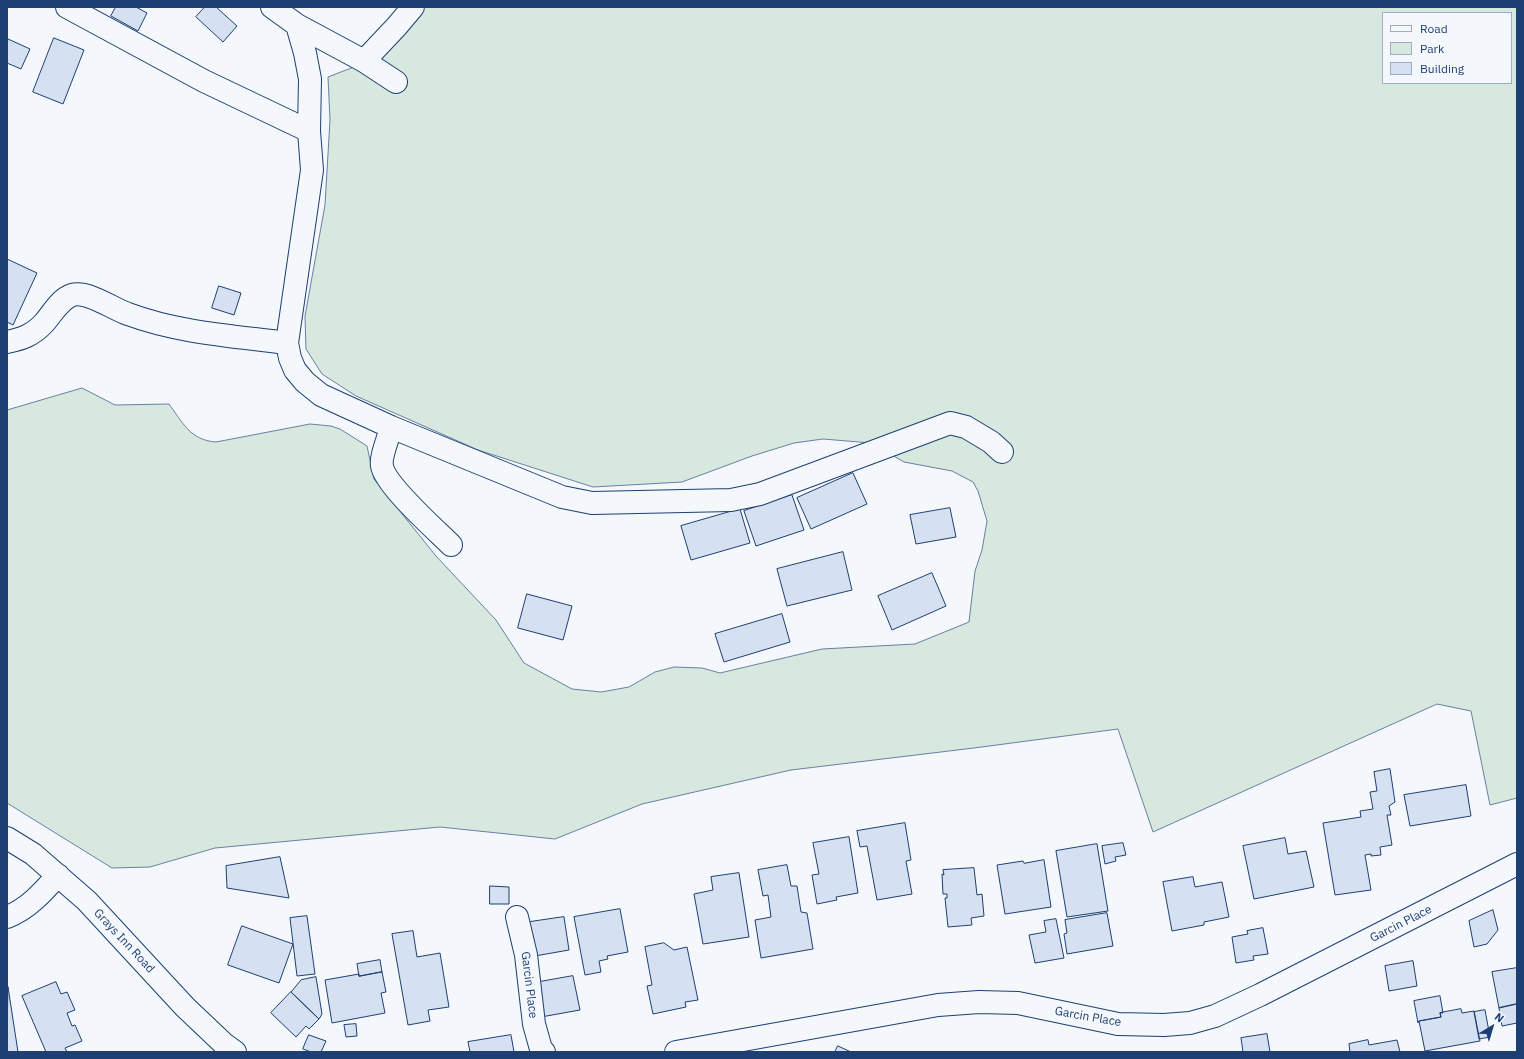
<!DOCTYPE html>
<style>
body{margin:0}
#map{position:relative;width:1524px;height:1059px;overflow:hidden;background:#f4f7fb;font-family:"IBM Plex Sans",sans-serif}
canvas{display:block}
.frame{position:absolute;inset:0;border:8px solid #1d3f73;pointer-events:none}
.legend{position:absolute;left:1382px;top:12px;width:130px;height:72px;box-sizing:border-box;background:#f4f7fb;border:1px solid #9eadc5;margin:0;padding:5px 7px;list-style:none;font-size:12px;color:#1d3f73}
.legend li{display:flex;align-items:center;gap:8px;height:20px}
.legend b{width:20px;border:1px solid #9eadc5}
.north{position:absolute;left:1472px;top:1007px;width:40px;height:40px;-webkit-text-stroke:3px #f4f7fb;paint-order:stroke;rotate:38deg;font-size:11px;font-weight:700;line-height:16px;text-align:center;color:#1d3f73}
.north::after{content:'';display:block;margin:auto;width:14px;height:18px;background:#1d3f73;clip-path:polygon(50% 0,100% 100%,50% 72%,0 100%)}
</style>
<div id="map">
<canvas width="1524" height="1059"></canvas>
<div class="frame"></div>
<ul class="legend">
<li><b style="height:5px;background:#f4f7fb"></b>Road</li>
<li><b style="height:11px;background:#d7e8df"></b>Park</li>
<li><b style="height:11px;background:#d5e0f0"></b>Building</li>
</ul>
<div class="north">N</div>
</div>
<script>
const ctx = document.querySelector('canvas').getContext('2d');
ctx.lineJoin = 'round';
function paint(path, color) { ctx.fillStyle = color; ctx.fill(path, 'evenodd'); }
function stroke(path, color, width, dash) { ctx.strokeStyle = color; ctx.lineWidth = width; ctx.lineCap = dash ? 'butt' : 'round'; ctx.setLineDash(dash || []); ctx.stroke(path); }
function label(font, color, halo, rows, align = 'center') {
  ctx.font = font + ' "IBM Plex Sans",sans-serif'; ctx.lineWidth = 3; ctx.setLineDash([]); ctx.textBaseline = 'middle'; ctx.strokeStyle = halo; ctx.fillStyle = color; for (const [text, x, y, turn = 0] of rows) {
    ctx.save(); ctx.translate(x, y); ctx.rotate((+turn || 0) * Math.PI / 180); ctx.textAlign = isNaN(turn) ? turn : align; if (halo) ctx.strokeText(text, 0, 0); ctx.fillText(text, 0, 0); ctx.restore();
  }
}
const green = new Path2D(`
 M421 7H1517V798L1490 805 1471 711 1437 704 1153 832 1118 729 974 748 791 770 642 804 555 839 440 827 215 848 150 867 112 868 7 803V410L82 388 115 405 169 404C183 423 190 440 216 442L310 424 331 426 340 429 367 446 374 479 436 556 496 620 524 663 572 689 601 692 629 687 655 672 674 667 702 668 720 673 822 649 915 644 969 622 975 571 982 550 987 521 978 491 973 482 952 471 904 462 871 443 823 439 794 443 752 456 682 482 593 487 478 450 356 396 322 374 306 349 305 316 325 205 330 120 328 77 377 58ZM1383 13H1511V83H1383Z`);
paint(green, '#d7e8df');
stroke(green, '#687fa3', 1);
const building = new Path2D(`
 M116 7H136L147 13 138 31 111 16Z
 M205 7H216L237 26 223 42 196 17Z
 M54 38 84 50 63 104 33 92Z
 M8 39 30 49 21 69 7 63Z
 M7 259 37 273 13 325 7 322Z
 M219 286 241 293 234 315 212 308Z
 M853 473 867 504 811 529 797 498Z
 M792 495 804 530 756 546 744 511Z
 M950 508 956 537 916 544 910 515Z
 M740 509 750 543 691 560 681 526Z
 M843 552 852 590 787 606 777 569Z
 M932 573 946 606 892 630 878 596Z
 M527 594 572 606 563 640 518 628Z
 M782 614 790 642 724 662 715 634Z
 M1390 769 1395 802 1389 806 1391 815H1387L1392 845 1380 847 1381 855 1371 856V854L1365 855 1371 890 1335 895 1323 823 1361 817 1360 811 1373 809 1370 792 1377 791 1374 772Z
 M1466 785 1471 816 1410 826 1404 795Z
 M905 823 911 860 906 861 912 894 877 900 867 846 860 847 857 831Z
 M849 837 858 893 836 897 837 900 817 904 812 875 819 874 813 843Z
 M1285 838 1288 854 1306 851 1314 887 1254 899 1243 846Z
 M1123 843 1126 855 1115 857 1116 861 1105 864 1102 846Z
 M1097 844 1108 911 1067 917 1056 851Z
 M280 857 289 898 227 888 226 866Z
 M1044 860 1051 907 1005 914 997 865 1023 861 1024 863Z
 M787 865 791 886H797L801 912 807 913 813 949 761 958 755 920 771 917 768 895 763 896 758 870Z
 M974 868 977 895 982 894 984 916 971 918 972 925 948 927 945 898H947V894H943L942 874 944 875 943 870Z
 M739 873 749 937 703 944 694 894 713 890 711 877Z
 M1193 877 1195 887 1222 882 1229 917 1204 922V925L1172 931 1163 882Z
 M490 886 509 887V904H490Z
 M620 909 628 952 607 956 608 959 599 961 601 972 585 975 574 917Z
 M1493 910 1498 930 1487 944 1474 947 1469 921Z
 M1107 913 1113 946 1067 954 1064 934 1067 933 1065 920Z
 M307 916 315 974 297 976 290 918Z
 M564 917 569 950 529 957 523 923Z
 M1056 919 1064 958 1035 963 1029 935 1046 932 1044 921Z
 M242 926 293 944 279 983 228 965Z
 M1263 928 1268 954 1253 956 1254 960 1236 963 1232 937 1248 934 1247 931Z
 M413 931 417 957 440 953 449 1007 428 1010 430 1021 408 1025 392 934Z
 M664 943 674 950 687 947 698 1000 685 1002 686 1007 653 1014 647 986 652 985 645 947Z
 M380 960 382 972 359 976 357 964Z
 M1413 961 1417 986 1389 991 1385 966Z
 M1517 968V1004L1499 1008 1492 972Z
 M382 972 386 992 381 993 385 1013 332 1023 325 980 359 974V976Z
 M573 976 580 1010 541 1017 534 983Z
 M316 977 322 1014 319 1019 291 992 301 980Z
 M56 982 61 994 67 992 75 1010 67 1013 72 1026 75 1025 82 1041 65 1048 67 1052H46L22 996Z
 M8 987 18 1052H7Z
 M291 992 319 1019 309 1029 306 1026 296 1037 271 1013Z
 M1440 996 1443 1013H1440L1441 1017 1419 1021 1418 1023 1414 1001Z
 M1517 1004V1023L1502 1026 1499 1008Z
 M1461 1009 1462 1013 1474 1011 1480 1041 1425 1051 1419 1021 1441 1017 1440 1013Z
 M1485 1010 1490 1037 1479 1039 1474 1012Z
 M356 1024 357 1036 346 1037 344 1025Z
 M1267 1034 1270 1052H1243L1241 1038Z
 M309 1035 326 1041 321 1052H311L303 1049Z
 M511 1035 514 1052H470L468 1042Z
 M1368 1040 1369 1045 1397 1040 1400 1052H1350L1349 1044Z
 M838 1046 851 1052H835Z`);
paint(building, '#d5e0f0');
stroke(building, '#1d3f73', 1);
const minor = new Path2D(`
 M67 7 204 81 309 131
 M272 7 297 25 364 61 396 82
 M364 61 397 26 413 7
 M7 342C22 339 33 335 44 323 52 314 60 299 72 295 87 290 113 309 128 314 179 333 234 336 287 343L312 170 309 131 310 79 305 53 297 25
 M287 343 290 358 295 370 305 382 321 395 391 427 562 497 592 503 731 500 760 494 950 423 966 427 991 442 1002 452
 M391 427C389 437 380 457 382 466 385 485 436 530 451 545
 M7 838 33 854 87 901 185 1007 224 1044 235 1052
 M7 917C28 909 43 892 58 875
 M517 917 526 955 534 1024 541 1049 544 1052
 M676 1052 938 1005 979 1002 1018 1003 1118 1024 1164 1025 1190 1023 1215 1016 1260 995 1517 864`);
stroke(minor, '#1d3f73', 24);
stroke(minor, '#f4f7fb', 22);
label('12px', '#1d3f73', '#f4f7fb', [
 ["Garcin Place",1401,924,-27],
 ["Grays Inn Road",124,941,47],
 ["Garcin Place",529,985,83],
 ["Garcin Place",1088,1017,10]
]);
</script>
